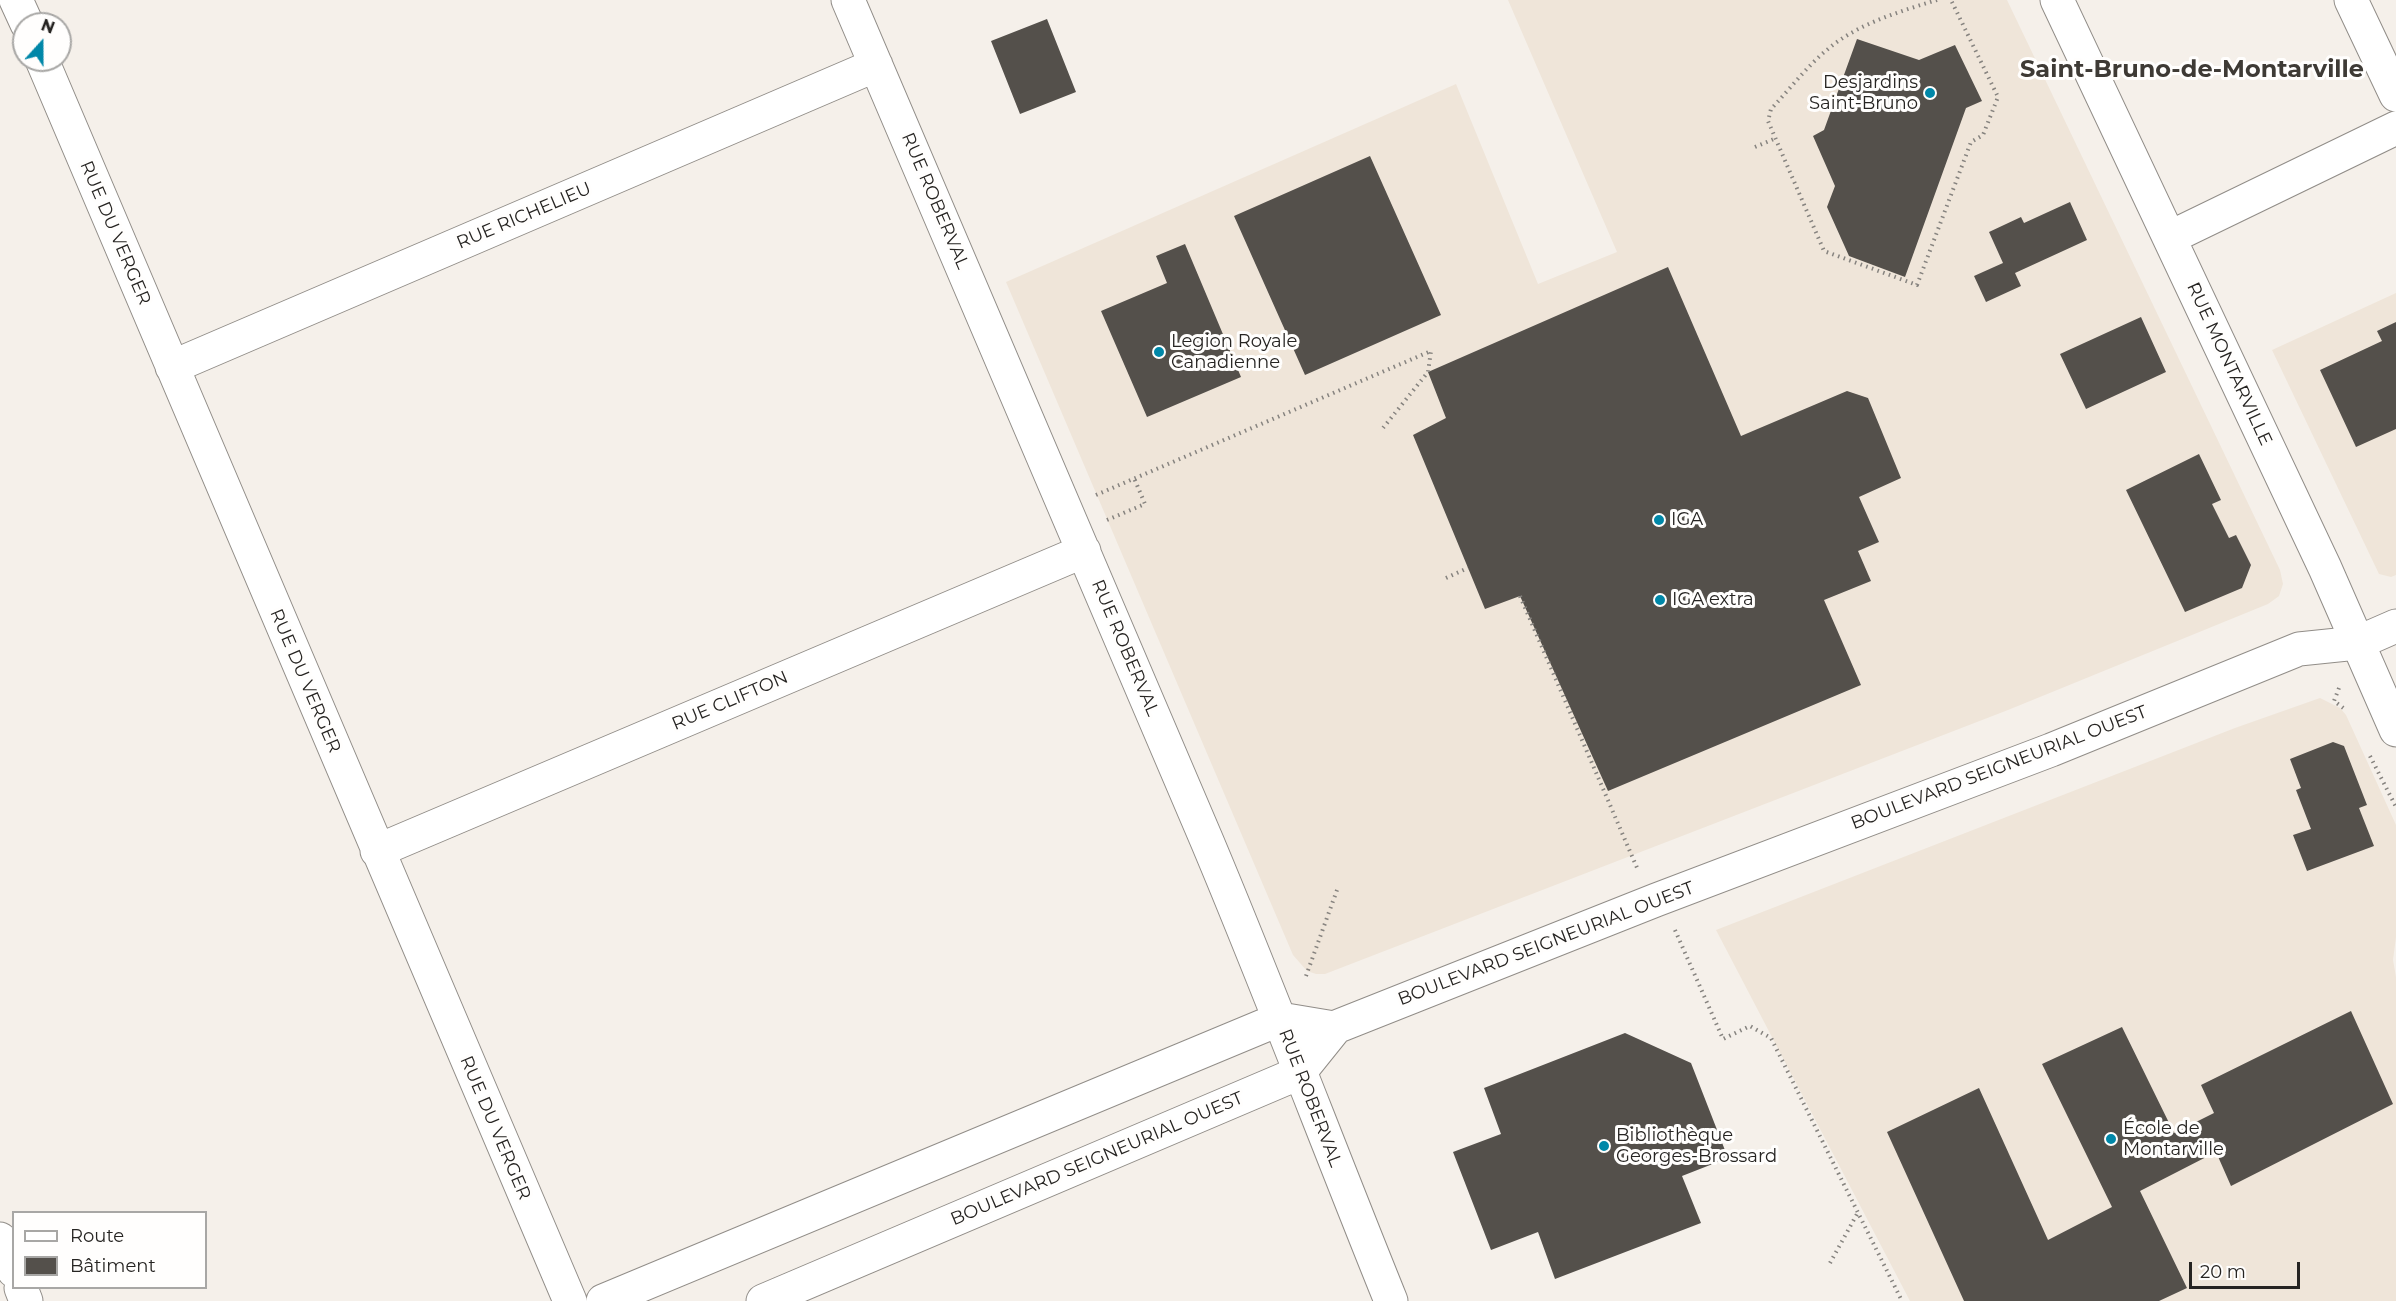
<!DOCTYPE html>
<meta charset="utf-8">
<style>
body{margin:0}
#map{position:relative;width:2396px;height:1301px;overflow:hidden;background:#f5f0ea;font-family:Montserrat,sans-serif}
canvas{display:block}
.legend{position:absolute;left:12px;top:1211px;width:195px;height:78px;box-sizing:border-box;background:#fffefd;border:2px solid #a8a7a5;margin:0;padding:8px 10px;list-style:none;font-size:18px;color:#262422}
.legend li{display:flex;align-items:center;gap:12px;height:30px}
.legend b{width:30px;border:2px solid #a8a7a5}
.north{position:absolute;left:12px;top:12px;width:60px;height:60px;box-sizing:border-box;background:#fffefd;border:2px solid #a8a7a5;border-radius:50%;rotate:21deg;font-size:16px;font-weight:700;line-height:24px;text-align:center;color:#262422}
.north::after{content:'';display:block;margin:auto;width:21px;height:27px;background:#0087a8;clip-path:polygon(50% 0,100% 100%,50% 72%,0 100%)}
.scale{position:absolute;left:2189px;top:1262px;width:111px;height:27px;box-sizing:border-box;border:3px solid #262422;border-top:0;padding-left:8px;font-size:18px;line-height:21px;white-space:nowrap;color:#262422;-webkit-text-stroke:4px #fffefd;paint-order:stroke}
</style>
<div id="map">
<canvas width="2396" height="1301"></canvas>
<ul class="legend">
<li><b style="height:8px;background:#fff"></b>Route</li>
<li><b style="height:16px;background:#54504b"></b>Bâtiment</li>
</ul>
<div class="north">N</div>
<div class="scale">20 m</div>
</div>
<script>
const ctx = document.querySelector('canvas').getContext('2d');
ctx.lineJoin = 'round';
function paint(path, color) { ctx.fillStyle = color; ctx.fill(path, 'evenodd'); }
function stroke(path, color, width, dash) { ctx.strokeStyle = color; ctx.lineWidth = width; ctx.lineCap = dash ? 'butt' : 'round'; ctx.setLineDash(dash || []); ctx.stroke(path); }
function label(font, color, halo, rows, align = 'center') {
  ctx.font = font + ' Montserrat,sans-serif'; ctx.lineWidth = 6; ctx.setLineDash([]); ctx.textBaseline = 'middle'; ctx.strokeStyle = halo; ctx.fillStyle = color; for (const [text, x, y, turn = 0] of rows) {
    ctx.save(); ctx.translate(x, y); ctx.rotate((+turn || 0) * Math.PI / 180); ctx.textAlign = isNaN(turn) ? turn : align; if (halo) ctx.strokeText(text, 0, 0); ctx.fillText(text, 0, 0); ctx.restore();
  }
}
paint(new Path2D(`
 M1508 0H2007L2280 570 2283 584 2279 596 2268 604 2008 710 1325 974H1316L1307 971 1293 955 1006 282 1456 84 1538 284 1617 252Z
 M2396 293V575L2391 577 2379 574 2272 350Z
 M2320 698 2340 708 2346 715 2396 825V937L2393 960 2396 977V1301H1910L1716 930 2235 728Z`), '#efe5d9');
paint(new Path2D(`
 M1047 19 1076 92 1020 114 991 41Z
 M1857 39 1919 60 1955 45 1982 101 1966 108 1905 277 1849 256 1827 207 1835 186 1813 136 1824 130Z
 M1370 156 1441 315 1305 375 1234 216Z
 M2070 202 2087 240 2015 273 2021 286 1986 302 1974 276 2003 263 1989 232 2021 217 2024 223Z
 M1185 244 1241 377 1147 417 1101 311 1167 283 1156 256Z
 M1668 267 1741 436 1847 391 1868 398 1901 478 1859 497 1879 542 1858 551 1871 581 1824 600 1861 685 1608 791 1520 596 1485 609 1413 435 1446 418 1428 372Z
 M2141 317 2166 372 2086 409 2060 354Z
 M2396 322V429L2356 447 2320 370 2382 341 2377 331Z
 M2199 454 2221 500 2212 504 2229 538 2236 535 2251 565 2242 588 2185 612 2126 490Z
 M2333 742 2344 746 2367 805 2359 808 2374 846 2307 871 2293 835 2311 829 2296 790 2301 788 2290 759Z
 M2351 1011 2393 1104 2231 1186 2216 1152 2140 1191 2187 1288 2159 1301H1964L1887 1132 1979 1088 2048 1240 2112 1207 2042 1064 2122 1027 2174 1133 2214 1113 2201 1085Z
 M1625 1033 1691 1063 1728 1158 1682 1176 1701 1223 1555 1279 1538 1232 1491 1250 1453 1152 1501 1134 1484 1088Z`), '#54504b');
const minor = new Path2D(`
 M16 0 27 24
 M848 0 1207 841C1271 993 1329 1148 1391 1301
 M2057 0 2325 568 2396 730
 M2351 0 2396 95
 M42 60 570 1301
 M2171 237 2396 128
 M172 367 876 65
 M377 851 1084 551
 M0 1239 14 1271
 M21 1288 26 1301
 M603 1301 1280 1019 1334 1028
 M763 1301 1299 1073 1336 1027 1656 900 2051 750 2299 649 2357 643 2396 626`);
stroke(minor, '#918d88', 35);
stroke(new Path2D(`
 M1937 0C1901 11 1857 24 1828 49 1807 66 1790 89 1771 109L1768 121 1824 251 1917 285 1971 142 1983 135 1998 97 1951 0
 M1755 147 1774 139
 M1096 495 1431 351 1428 372 1383 428
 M1107 520 1145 504 1134 478
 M1446 578 1468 568
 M1520 596 1638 870
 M2339 688 2334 701 2346 710
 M2370 756 2396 807
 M1675 930 1723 1039 1750 1026 1771 1038 1902 1301
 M1306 976 1337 890
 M1830 1263 1857 1214`), '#86837f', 4, [1.5, 4.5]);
stroke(minor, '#fff', 33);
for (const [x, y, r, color] of [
 [1930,93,6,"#0087a8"],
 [1159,352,6,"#0087a8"],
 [1659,520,6,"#0087a8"],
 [1660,600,6,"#0087a8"],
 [2111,1139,6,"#0087a8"],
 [1604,1146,6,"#0087a8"]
]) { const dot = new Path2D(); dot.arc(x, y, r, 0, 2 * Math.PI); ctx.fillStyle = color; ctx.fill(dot); stroke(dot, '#fffefd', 2); }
label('18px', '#262422', '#fffefd', [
 ["Desjardins",1918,83,"right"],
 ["Saint-Bruno",1918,104,"right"],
 ["Legion Royale",1171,342],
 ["Canadienne",1171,363],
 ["IGA",1671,520],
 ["IGA extra",1672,600],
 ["École de",2123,1129],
 ["Montarville",2123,1150],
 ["Bibliothèque",1616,1136],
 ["Georges-Brossard",1616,1157]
], 'left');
label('18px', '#262422', '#fffefd', [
 ["RUE ROBERVAL",935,201,67],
 ["RUE RICHELIEU",524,216,-23],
 ["RUE DU VERGER",115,233,67],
 ["RUE MONTARVILLE",2229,364,65],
 ["RUE ROBERVAL",1125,648,67],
 ["RUE DU VERGER",305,681,67],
 ["RUE CLIFTON",730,701,-23],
 ["BOULEVARD SEIGNEURIAL OUEST",1999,768,-21],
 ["BOULEVARD SEIGNEURIAL OUEST",1546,944,-21],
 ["RUE ROBERVAL",1310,1098,69],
 ["RUE DU VERGER",495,1128,67],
 ["BOULEVARD SEIGNEURIAL OUEST",1097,1159,-23]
]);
label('bold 24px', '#3e3a35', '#fffefd', [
 ["Saint-Bruno-de-Montarville",2192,70]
]);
</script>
